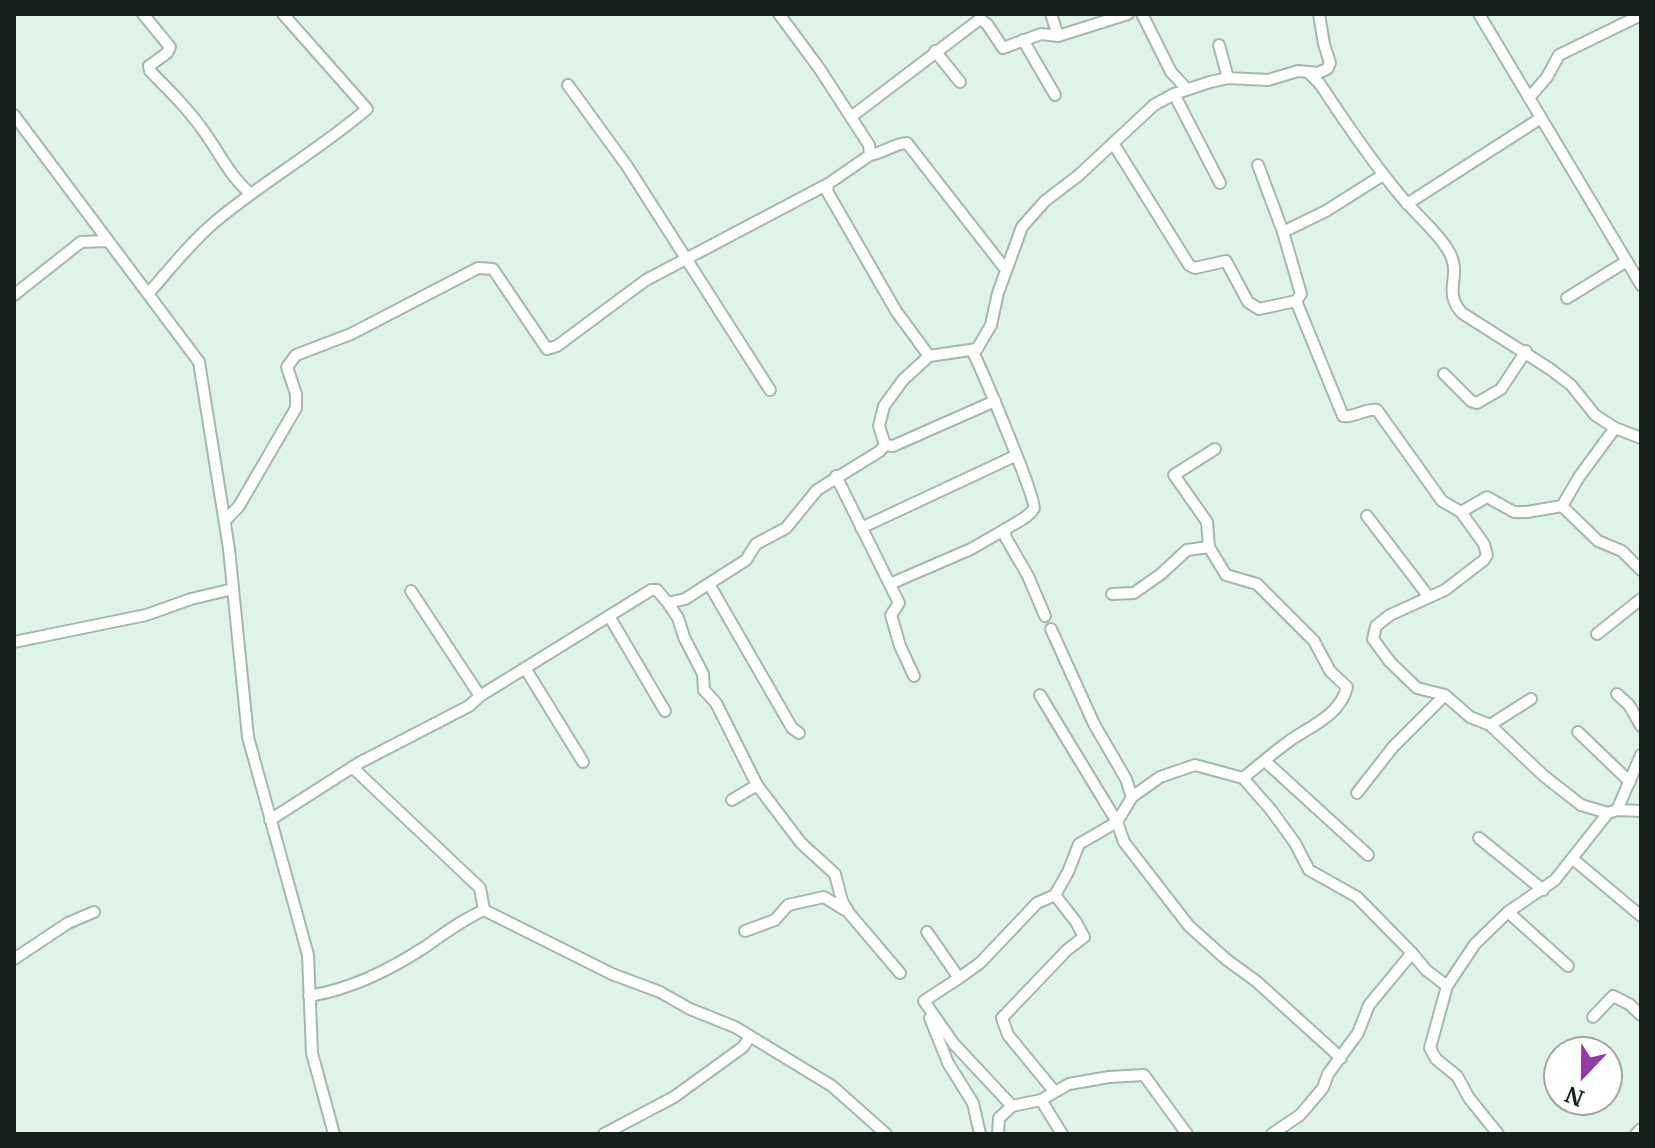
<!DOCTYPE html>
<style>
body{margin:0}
#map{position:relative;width:1655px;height:1148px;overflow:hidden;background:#dff4e8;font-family:Merriweather,serif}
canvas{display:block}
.frame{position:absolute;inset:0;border:16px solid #171f1a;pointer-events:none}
.north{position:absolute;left:1543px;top:1036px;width:80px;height:80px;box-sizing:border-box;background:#fff;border:2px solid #a2a5a3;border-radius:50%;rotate:202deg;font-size:22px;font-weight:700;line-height:32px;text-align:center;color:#171f1a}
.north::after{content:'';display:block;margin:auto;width:28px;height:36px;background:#923aa7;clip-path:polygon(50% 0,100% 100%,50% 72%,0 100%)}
</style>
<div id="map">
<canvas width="1655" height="1148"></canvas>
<div class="frame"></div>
<div class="north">N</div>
</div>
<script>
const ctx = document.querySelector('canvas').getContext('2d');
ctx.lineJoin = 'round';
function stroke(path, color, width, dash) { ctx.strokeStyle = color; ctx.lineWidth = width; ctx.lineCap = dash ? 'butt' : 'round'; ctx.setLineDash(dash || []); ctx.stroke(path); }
const minor = new Path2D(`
 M143 14 170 47 167 53 149 66 150 71C170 91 189 110 205 133 220 154 231 178 251 194
 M779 14 819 68 869 145 870 155 828 184 827 191 896 311 929 356
 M1051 14 1058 36
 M1142 14 1171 72 1187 89
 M1479 14 1641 285
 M1023 40 1055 95
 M1219 45 1228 78
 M935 51 960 82
 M1310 74 1320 84C1345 122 1370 159 1399 194 1414 213 1436 230 1448 250 1464 276 1441 290 1462 313L1550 369 1571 385 1595 415 1615 428 1641 438
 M568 85 627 166 770 390
 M1174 94 1220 183
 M1529 98 1547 77 1559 55 1641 15
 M14 115 199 362 229 549 248 737 308 955 312 1053 334 1134
 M851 117 980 19 987 24 1003 48 1041 34 1058 36 1128 14
 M1113 143 1189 265 1195 268 1226 261 1248 302 1259 309 1296 301 1343 416C1355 418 1365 408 1377 410L1442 501 1461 512 1484 544 1487 555 1484 560 1445 590 1390 615 1376 626 1373 639 1390 662 1417 688 1445 695 1470 717 1490 725 1544 776 1581 805 1608 813
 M870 155C883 153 896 143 907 143L1006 270
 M1258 165 1283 232 1301 294 1296 301
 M1407 204 1541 118
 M1283 232 1326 211 1383 175
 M148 294C170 269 191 242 216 221 264 181 319 150 367 109L283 14
 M14 295 81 242 107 241
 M1567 298 1627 261
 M972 350C981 368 1037 500 1034 508 1030 517 1013 524 1004 530L1006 538 1028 576 1045 616
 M1444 374 1471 401 1477 403 1501 389 1526 351
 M885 445 893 446 995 401
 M836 476 899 603 891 615 900 646 914 676
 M1562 506 1579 477 1615 428
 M1461 512 1487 497 1514 512H1527L1562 506 1598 541 1622 551 1641 570
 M1367 516 1429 597
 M225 521 239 506 296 408V394L287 367 296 355 351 334 478 268 493 269 547 349 557 346 646 280 828 184
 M861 528 1015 456
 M709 584 792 728 799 733
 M890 584 971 549 1004 530
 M411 591 480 696
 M1112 594 1134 593 1161 574 1187 550 1209 547
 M668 603 678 618 684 637 703 674 704 690 716 703 757 785 732 800
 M609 616 665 711
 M1051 629 1094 724 1126 779 1132 797
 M1597 634 1641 599
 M14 642 146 615 191 599 233 589
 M525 668 583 762
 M1617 694 1629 705 1641 726
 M1040 695 1117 822 1124 842 1189 926 1227 960 1256 981 1341 1058
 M1490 725 1531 699
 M1578 732 1630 782
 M1265 761 1368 855
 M352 767 480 888 484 910 612 974 660 992 690 1009 735 1027 832 1086 886 1134
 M1243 778 1271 810 1295 843 1309 870 1357 897 1412 953
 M757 785 801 843 835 874 842 901 849 913 900 973
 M1357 793 1393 747 1445 695
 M1617 810 1641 755
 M270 820 359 763 469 706 480 696 651 590H657L668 603 685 599 746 560 756 544 786 528 817 490 880 451 885 445 879 426 884 406 903 380 929 356 977 349 991 325 998 293 1022 227 1045 201 1079 175 1154 105 1174 94 1210 82 1228 78 1268 80 1298 71 1318 73 1327 69 1330 63 1324 44 1319 14
 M1479 838 1543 890
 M1573 859 1641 916
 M1508 912 1568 966
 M745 931 775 920 788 905 824 897 845 910
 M927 932 959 978 980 963 1037 903 1055 895 1068 872 1079 844 1117 822 1132 797 1160 777 1195 765 1243 778C1258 766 1273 753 1288 742 1310 726 1340 716 1347 687L1330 671 1314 641 1257 584 1226 575 1209 547 1207 522 1174 475 1215 449
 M14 959 68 923 94 912
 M959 978 924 1001 954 1044 1012 1106
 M1447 986 1430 1048 1436 1059 1457 1076 1469 1098 1498 1134
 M309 996C352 989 389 970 425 947 445 933 462 920 484 910
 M1593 1017 1613 996 1629 1004 1641 1015
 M930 1018 948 1063 973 1103 980 1134
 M1054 1091 1008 1035 1002 1018 1067 950 1084 937 1076 922 1055 895
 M1041 1100 1062 1134
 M604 1134 674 1097 743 1047 750 1037
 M998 1134 999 1118 1012 1106 1041 1100 1069 1084 1109 1077 1144 1075 1187 1134
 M1272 1134 1300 1115 1323 1088 1328 1074 1358 1033 1369 1005 1412 953 1426 970 1447 986 1475 944 1508 912 1555 880 1608 813 1617 810 1641 811
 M1636 1134 1641 1129`);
stroke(minor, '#a4b8ad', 14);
stroke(minor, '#fff', 10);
</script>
